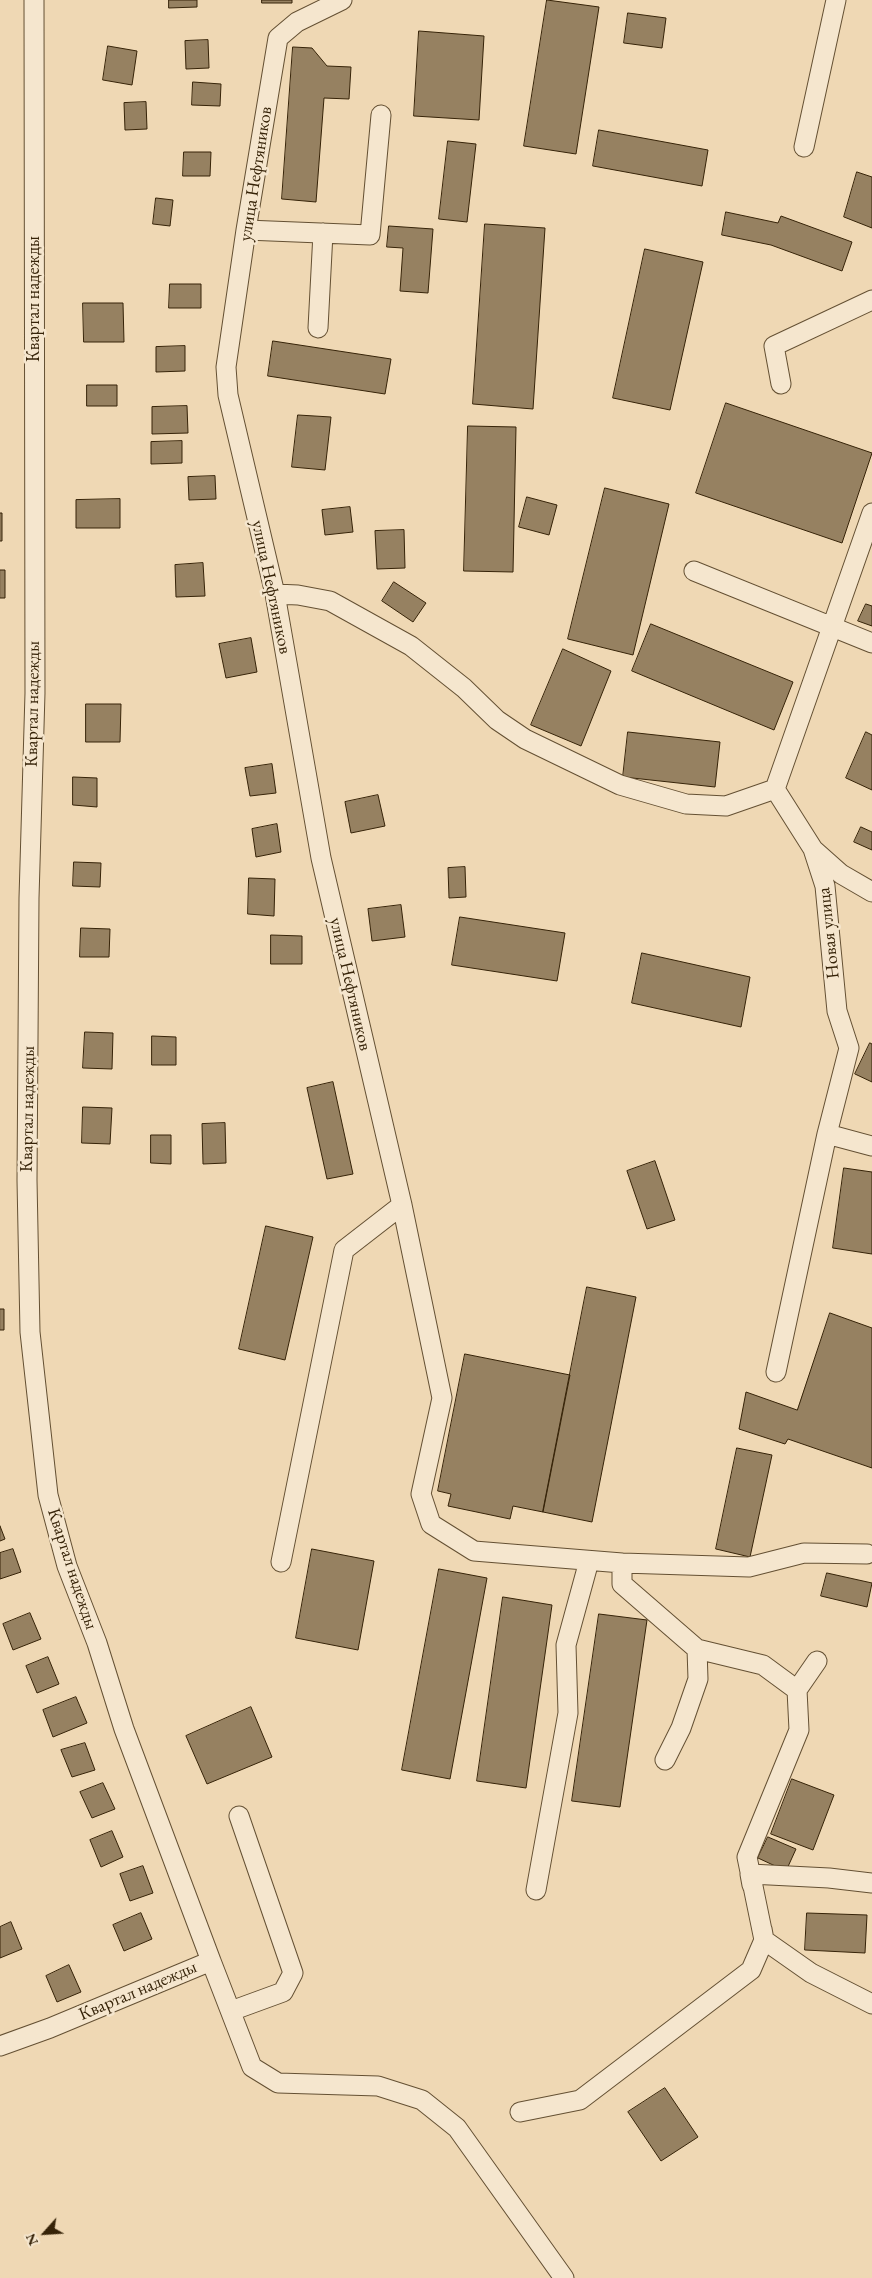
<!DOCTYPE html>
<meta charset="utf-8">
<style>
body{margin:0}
#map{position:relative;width:872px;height:2278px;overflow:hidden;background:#efd8b4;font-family:"EB Garamond",serif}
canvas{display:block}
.north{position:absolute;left:20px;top:2208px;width:50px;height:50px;-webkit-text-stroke:4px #f5e6ce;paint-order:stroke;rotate:244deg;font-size:14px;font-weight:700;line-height:20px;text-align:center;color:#362308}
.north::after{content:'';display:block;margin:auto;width:18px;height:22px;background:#362308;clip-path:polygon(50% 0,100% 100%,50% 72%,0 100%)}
</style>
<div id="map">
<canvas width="872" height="2278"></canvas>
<div class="north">N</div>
</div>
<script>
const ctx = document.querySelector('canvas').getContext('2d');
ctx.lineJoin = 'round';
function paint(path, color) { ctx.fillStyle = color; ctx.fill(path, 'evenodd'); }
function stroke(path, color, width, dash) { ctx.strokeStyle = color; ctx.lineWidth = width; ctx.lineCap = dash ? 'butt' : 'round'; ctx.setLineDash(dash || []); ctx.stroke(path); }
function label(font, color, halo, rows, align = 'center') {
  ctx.font = font + ' "EB Garamond",serif'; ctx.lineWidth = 5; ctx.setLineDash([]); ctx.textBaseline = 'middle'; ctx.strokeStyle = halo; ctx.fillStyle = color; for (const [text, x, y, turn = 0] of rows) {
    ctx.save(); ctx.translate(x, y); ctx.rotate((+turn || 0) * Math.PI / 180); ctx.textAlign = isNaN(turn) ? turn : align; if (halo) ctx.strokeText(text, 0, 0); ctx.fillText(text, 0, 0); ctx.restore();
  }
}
const building = new Path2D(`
 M169 0H197V7L169 8Z
 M262 0H292V3H262Z
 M547 0 599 7 576 154 524 146Z
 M628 13 666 18 662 48 624 43Z
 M419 31 484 36 479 120 414 116Z
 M208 40 209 68 186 69 185 41Z
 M108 46 137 51 132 85 103 80Z
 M293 47 312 48 327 66 351 67 349 99 324 98 316 202 282 199Z
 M193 82 221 84 220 106 192 105Z
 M146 102 147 129 125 130 124 103Z
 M599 130 708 150 702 186 593 166Z
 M448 141 476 144 467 222 439 219Z
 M184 152H211L210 176H183Z
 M857 172 872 177V228L844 217Z
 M156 198 173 200 170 226 153 224Z
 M726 212 778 223 781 216 852 242 842 271 771 245 722 235Z
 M485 224 545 228 533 409 473 404Z
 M389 226 433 229 428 293 400 291 403 248 387 247Z
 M645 249 703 262 670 410 613 398Z
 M170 284H201V308H169Z
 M83 303H123L124 342H84Z
 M273 341 391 359 385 394 268 376Z
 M185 346V371L156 372V347Z
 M87 385H117V406H87Z
 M726 403 872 453 842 543 696 493Z
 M187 406 188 433 152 434V407Z
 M298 415 331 417 325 470 292 467Z
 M468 426 516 427 513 572 464 571Z
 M182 441V463L151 464V442Z
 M215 476 216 499 189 500 188 477Z
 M605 488 669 504 633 655 568 639Z
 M527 497 557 505 549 535 519 527Z
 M120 499V528H76V500Z
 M350 507 353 532 325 535 322 510Z
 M0 513H2V541H0Z
 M404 530 405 568 377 569 375 531Z
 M203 563 205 596 176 597 175 565Z
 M0 570H5V598H0Z
 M394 582 426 603 413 622 382 601Z
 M866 604 872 606V626L858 621Z
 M651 624 793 682 774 730 632 671Z
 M251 638 257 672 226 678 219 644Z
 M563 649 611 671 581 746 531 725Z
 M86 704H121L120 742H86Z
 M628 732 720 742 715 787 623 777Z
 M866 732 872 735V790L846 778Z
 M272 764 276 793 250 796 245 768Z
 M73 777 97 778V807L73 805Z
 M378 795 385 826 351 833 345 802Z
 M277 824 281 852 256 857 252 829Z
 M861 827 872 832V850L854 842Z
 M74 862 101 863 100 887 73 886Z
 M465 867 466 897 449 898 448 868Z
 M249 878 275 879 274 916 248 914Z
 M401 905 405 937 372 941 368 909Z
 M460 917 565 933 557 981 452 965Z
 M81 928 110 929 109 957H80Z
 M271 935 302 936V964H271Z
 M642 953 750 977 741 1027 632 1003Z
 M85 1032 113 1033 112 1069 83 1068Z
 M152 1036 176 1037V1065H152Z
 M870 1043 872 1044V1082L855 1074Z
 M333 1082 353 1174 327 1179 307 1088Z
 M83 1107 112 1108 110 1144 82 1143Z
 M225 1123 226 1163 203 1164 202 1124Z
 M151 1135H171V1164L151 1163Z
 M655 1161 675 1220 647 1229 627 1171Z
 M844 1168 872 1172V1254L833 1248Z
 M266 1226 313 1237 285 1360 239 1349Z
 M587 1287 636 1297 592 1522 543 1512Z
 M0 1309H4V1330H0Z
 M830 1313 872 1328V1468L788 1439 785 1444 739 1429 746 1392 797 1410Z
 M465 1354 570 1375 543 1512 513 1506 510 1519 448 1506 451 1494 438 1491Z
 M737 1448 772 1455 750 1557 716 1549Z
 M0 1526 5 1539 0 1541Z
 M13 1549 21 1572 0 1579V1553Z
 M312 1549 374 1561 358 1650 296 1638Z
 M439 1569 487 1578 450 1779 402 1770Z
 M827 1573 872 1583 867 1607 821 1596Z
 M503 1597 552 1605 526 1788 477 1781Z
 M30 1613 41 1639 13 1650 3 1624Z
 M599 1614 647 1620 620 1807 572 1801Z
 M48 1657 59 1684 37 1693 26 1666Z
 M76 1697 87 1723 53 1737 43 1710Z
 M251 1707 272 1757 207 1784 186 1736Z
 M85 1743 95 1770 72 1777 61 1750Z
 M792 1779 834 1795 813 1850 771 1834Z
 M103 1783 115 1809 92 1818 80 1792Z
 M112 1831 123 1857 101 1867 90 1840Z
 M768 1837 796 1849 786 1871 758 1858Z
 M143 1866 153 1893 130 1901 120 1874Z
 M141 1913 152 1939 124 1951 113 1925Z
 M807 1913 867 1915 865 1953 805 1950Z
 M11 1922 22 1949 0 1958V1927Z
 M69 1965 81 1992 57 2002 46 1976Z
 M665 2088 698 2137 661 2161 628 2112Z`);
paint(building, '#968161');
stroke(building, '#362308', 1);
const minor = new Path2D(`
 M342 0 297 22 278 38 246 230 226 367 228 395 275 594 321 858 402 1205 442 1398 421 1494 431 1524 474 1551 622 1563V1584L697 1649 763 1665 797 1690 799 1730 747 1857 764 1940 811 1973 872 2004
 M804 147 836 0
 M246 230 370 235 381 115
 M318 328 323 233
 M781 384 774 346 872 300
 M694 571 872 643
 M275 594 298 595 330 601 411 646 464 688 497 720 525 739 620 785 686 804 726 806 775 789
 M814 850 841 874 872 892
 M827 1134 872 1146
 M776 1372 827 1134 849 1048 837 1011 825 886 813 849 775 789 872 513
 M281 1562 344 1250 402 1205
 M622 1563 749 1567 804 1553 867 1554
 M797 1690 817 1661
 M665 1760 681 1728 698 1679 697 1649
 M752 1885 750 1874 829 1878 872 1883
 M536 1890 568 1713 566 1645 589 1561
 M211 1961 252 2067 278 2083 378 2086 422 2100 457 2128 564 2278
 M231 2011 283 1992 293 1973 239 1816
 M0 2046 50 2028 211 1961 124 1729 97 1643 67 1566 48 1495 30 1332 27 1180 29 898 35 693 34 0
 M520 2112 580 2100 751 1970 764 1940 762 1929`);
stroke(minor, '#645033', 21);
stroke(minor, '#f5e6ce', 19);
label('18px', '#362308', '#f5e6ce', [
 ["улица Нефтяников",256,174,-81],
 ["Квартал надежды",34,299,-90],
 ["улица Нефтяников",271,587,78],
 ["Квартал надежды",33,704,-89],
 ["Новая улица",829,933,-96],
 ["улица Нефтяников",350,984,77],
 ["Квартал надежды",28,1109,-89],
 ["Квартал надежды",72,1569,72],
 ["Квартал надежды",138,1991,-23]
]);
</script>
